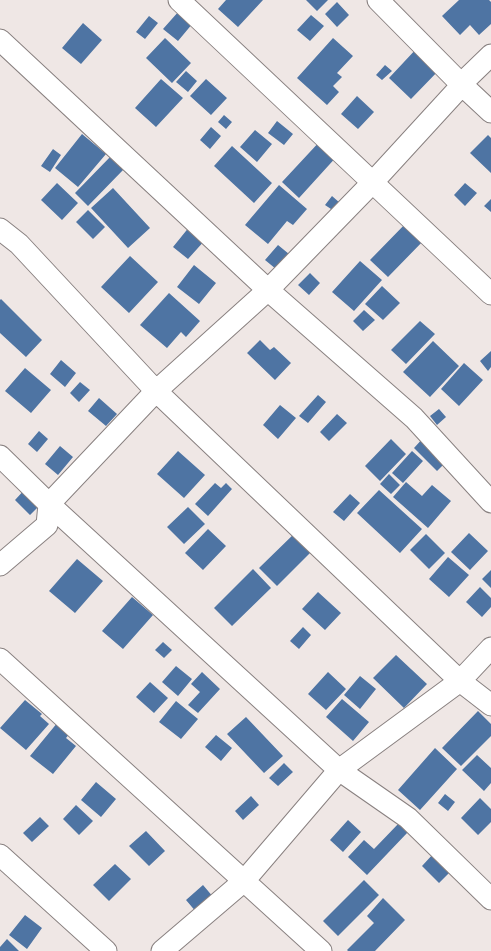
<!DOCTYPE html>
<style>
body{margin:0}
canvas{display:block;background:#efe7e5}
</style>
<canvas width="491" height="951"></canvas>
<script>
const ctx = document.querySelector('canvas').getContext('2d');
ctx.lineJoin = 'round';
function paint(path, color) { ctx.fillStyle = color; ctx.fill(path, 'evenodd'); }
function stroke(path, color, width, dash) { ctx.strokeStyle = color; ctx.lineWidth = width; ctx.lineCap = dash ? 'butt' : 'round'; ctx.setLineDash(dash || []); ctx.stroke(path); }
paint(new Path2D(`
 M226 0H263L238 27 218 9Z
 M306 0H328L317 11Z
 M459 0H489L491 2V24L479 35 470 25 460 35 442 16Z
 M337 2 349 15 337 27 325 14Z
 M179 11 193 23 178 41 163 29Z
 M311 15 324 26 310 41 297 30Z
 M149 16 158 23 145 39 136 32Z
 M83 23 102 40 81 64 62 48Z
 M165 38 191 63 172 83 146 58Z
 M333 38 353 56 337 73 342 77 333 86 339 92 327 105 297 78Z
 M418 47 441 68 411 99 389 78Z
 M385 65 392 71 382 80 376 75Z
 M186 71 197 81 188 92 176 82Z
 M161 79 183 98 156 127 135 108Z
 M206 79 227 98 211 115 190 96Z
 M357 96 374 112 358 129 341 114Z
 M224 115 232 122 226 129 218 122Z
 M277 121 293 134 284 145 268 133Z
 M211 127 221 136 210 149 200 140Z
 M255 130 272 144 257 162 240 147Z
 M82 134 106 154 78 187 55 168Z
 M488 135 491 138V173L470 153Z
 M322 139 339 154 299 198 282 182Z
 M232 146 272 183 254 203 214 166Z
 M53 149 61 155 50 172 41 166Z
 M111 156 124 169 88 206 75 193Z
 M57 183 78 203 62 220 41 200Z
 M465 183 477 193 465 206 454 195Z
 M279 185 307 209 293 225 287 221 268 244 245 225Z
 M113 188 150 228 128 248 91 208Z
 M332 196 340 203 334 211 325 205Z
 M491 199V212L484 206Z
 M88 210 105 227 93 239 76 222Z
 M409 220 427 237 388 277 370 260Z
 M190 226 206 239 188 259 173 247Z
 M278 245 289 254 276 269 265 260Z
 M130 256 158 282 129 313 101 287Z
 M360 261 382 280 354 311 332 292Z
 M194 265 216 283 199 304 177 287Z
 M310 273 320 283 309 295 298 285Z
 M382 286 400 303 383 320 365 304Z
 M169 293 200 321 186 337 181 332 167 348 140 325Z
 M1 299 42 340 26 357 0 333V300Z
 M364 310 375 320 363 331 353 321Z
 M420 321 435 334 406 364 391 350Z
 M260 340 270 350 274 347 291 363 275 380 247 353Z
 M433 341 459 366 430 397 403 372Z
 M491 351V367L488 371 480 361Z
 M61 360 76 373 65 387 50 374Z
 M464 363 483 380 459 406 441 389Z
 M25 368 51 390 31 413 5 391Z
 M80 382 90 390 79 402 70 393Z
 M318 395 326 402 308 423 299 416Z
 M99 398 117 414 106 426 88 411Z
 M280 405 296 418 278 439 263 425Z
 M439 409 446 417 437 425 430 416Z
 M337 414 347 423 329 441 320 432Z
 M39 431 48 439 37 452 28 444Z
 M424 437 448 460 437 471 414 448Z
 M391 439 406 454 380 481 365 466Z
 M60 446 73 457 58 475 45 464Z
 M178 451 205 475 184 498 157 474Z
 M412 451 423 461 403 483 392 473Z
 M389 474 400 485 391 494 380 484Z
 M406 482 422 496 432 485 451 501 428 528 393 497Z
 M215 483 221 488 226 483 232 489 208 516 195 504Z
 M27 487 43 502 30 515 15 500Z
 M379 490 422 529 400 553 357 513Z
 M350 494 360 503 344 521 333 512Z
 M188 507 205 524 184 544 167 527Z
 M208 529 226 546 203 570 185 553Z
 M298 530 315 548 277 586 259 568Z
 M469 533 488 551 470 570 451 552Z
 M426 534 445 553 429 569 410 550Z
 M448 557 469 575 449 597 429 579Z
 M77 559 103 581 75 613 49 591Z
 M253 569 271 588 232 626 214 608Z
 M491 570V588L482 579Z
 M480 587 491 598V607L482 617 466 602Z
 M318 592 341 613 325 630 302 609Z
 M132 597 153 615 123 649 102 631Z
 M303 627 311 635 299 649 290 641Z
 M163 642 172 650 164 658 155 650Z
 M396 655 427 684 404 708 373 678Z
 M176 666 192 679 178 696 162 682Z
 M202 672 220 689 198 713 188 705 200 692 191 684Z
 M328 672 346 689 326 710 308 694Z
 M360 676 376 689 360 709 344 695Z
 M150 682 168 698 154 713 136 697Z
 M342 699 369 722 353 741 326 717Z
 M25 700 42 714 40 716 49 724 26 750 0 728Z
 M176 701 198 719 181 739 159 722Z
 M478 711 491 724V736L461 766 442 748Z
 M246 717 283 756 264 773 227 734Z
 M58 722 71 732 66 738 76 746 53 774 30 756Z
 M216 735 232 748 221 761 205 747Z
 M435 748 457 769 420 810 398 790Z
 M477 755 491 768V783L484 791 462 770Z
 M284 763 293 772 278 786 269 778Z
 M96 782 116 799 101 817 81 800Z
 M445 794 455 802 448 811 438 803Z
 M251 796 259 805 243 820 235 811Z
 M480 798 491 809V822L478 835 461 818Z
 M76 805 93 821 79 835 63 819Z
 M40 817 49 826 32 842 23 833Z
 M348 820 361 832 343 852 330 840Z
 M399 823 408 832 367 875 348 857 364 840 374 849Z
 M146 831 165 851 149 866 129 846Z
 M434 853 452 870 439 883 422 866Z
 M115 864 131 879 109 901 93 885Z
 M364 880 379 895 338 936 323 921Z
 M203 885 214 898 197 913 186 900Z
 M383 898 405 920 375 951H348L347 950 374 923 367 916Z
 M25 915 42 928 27 949 9 935Z
 M7 939 19 951H0V947Z`), '#4e74a3');
const minor = new Path2D(`
 M179 0 491 294
 M378 0 461 84 491 112
 M0 40 268 290 414 418 491 502
 M0 229 19 244 156 391 460 681 491 705
 M0 456 49 504 339 770 408 818 491 899
 M0 565 47 525 49 504 156 391 268 290 373 182 461 86V84L491 55
 M0 659 321 951
 M0 855 106 951
 M162 951 244 881 339 770 460 681 491 648`);
stroke(minor, '#898180', 23);
stroke(minor, '#fff', 21);
</script>
